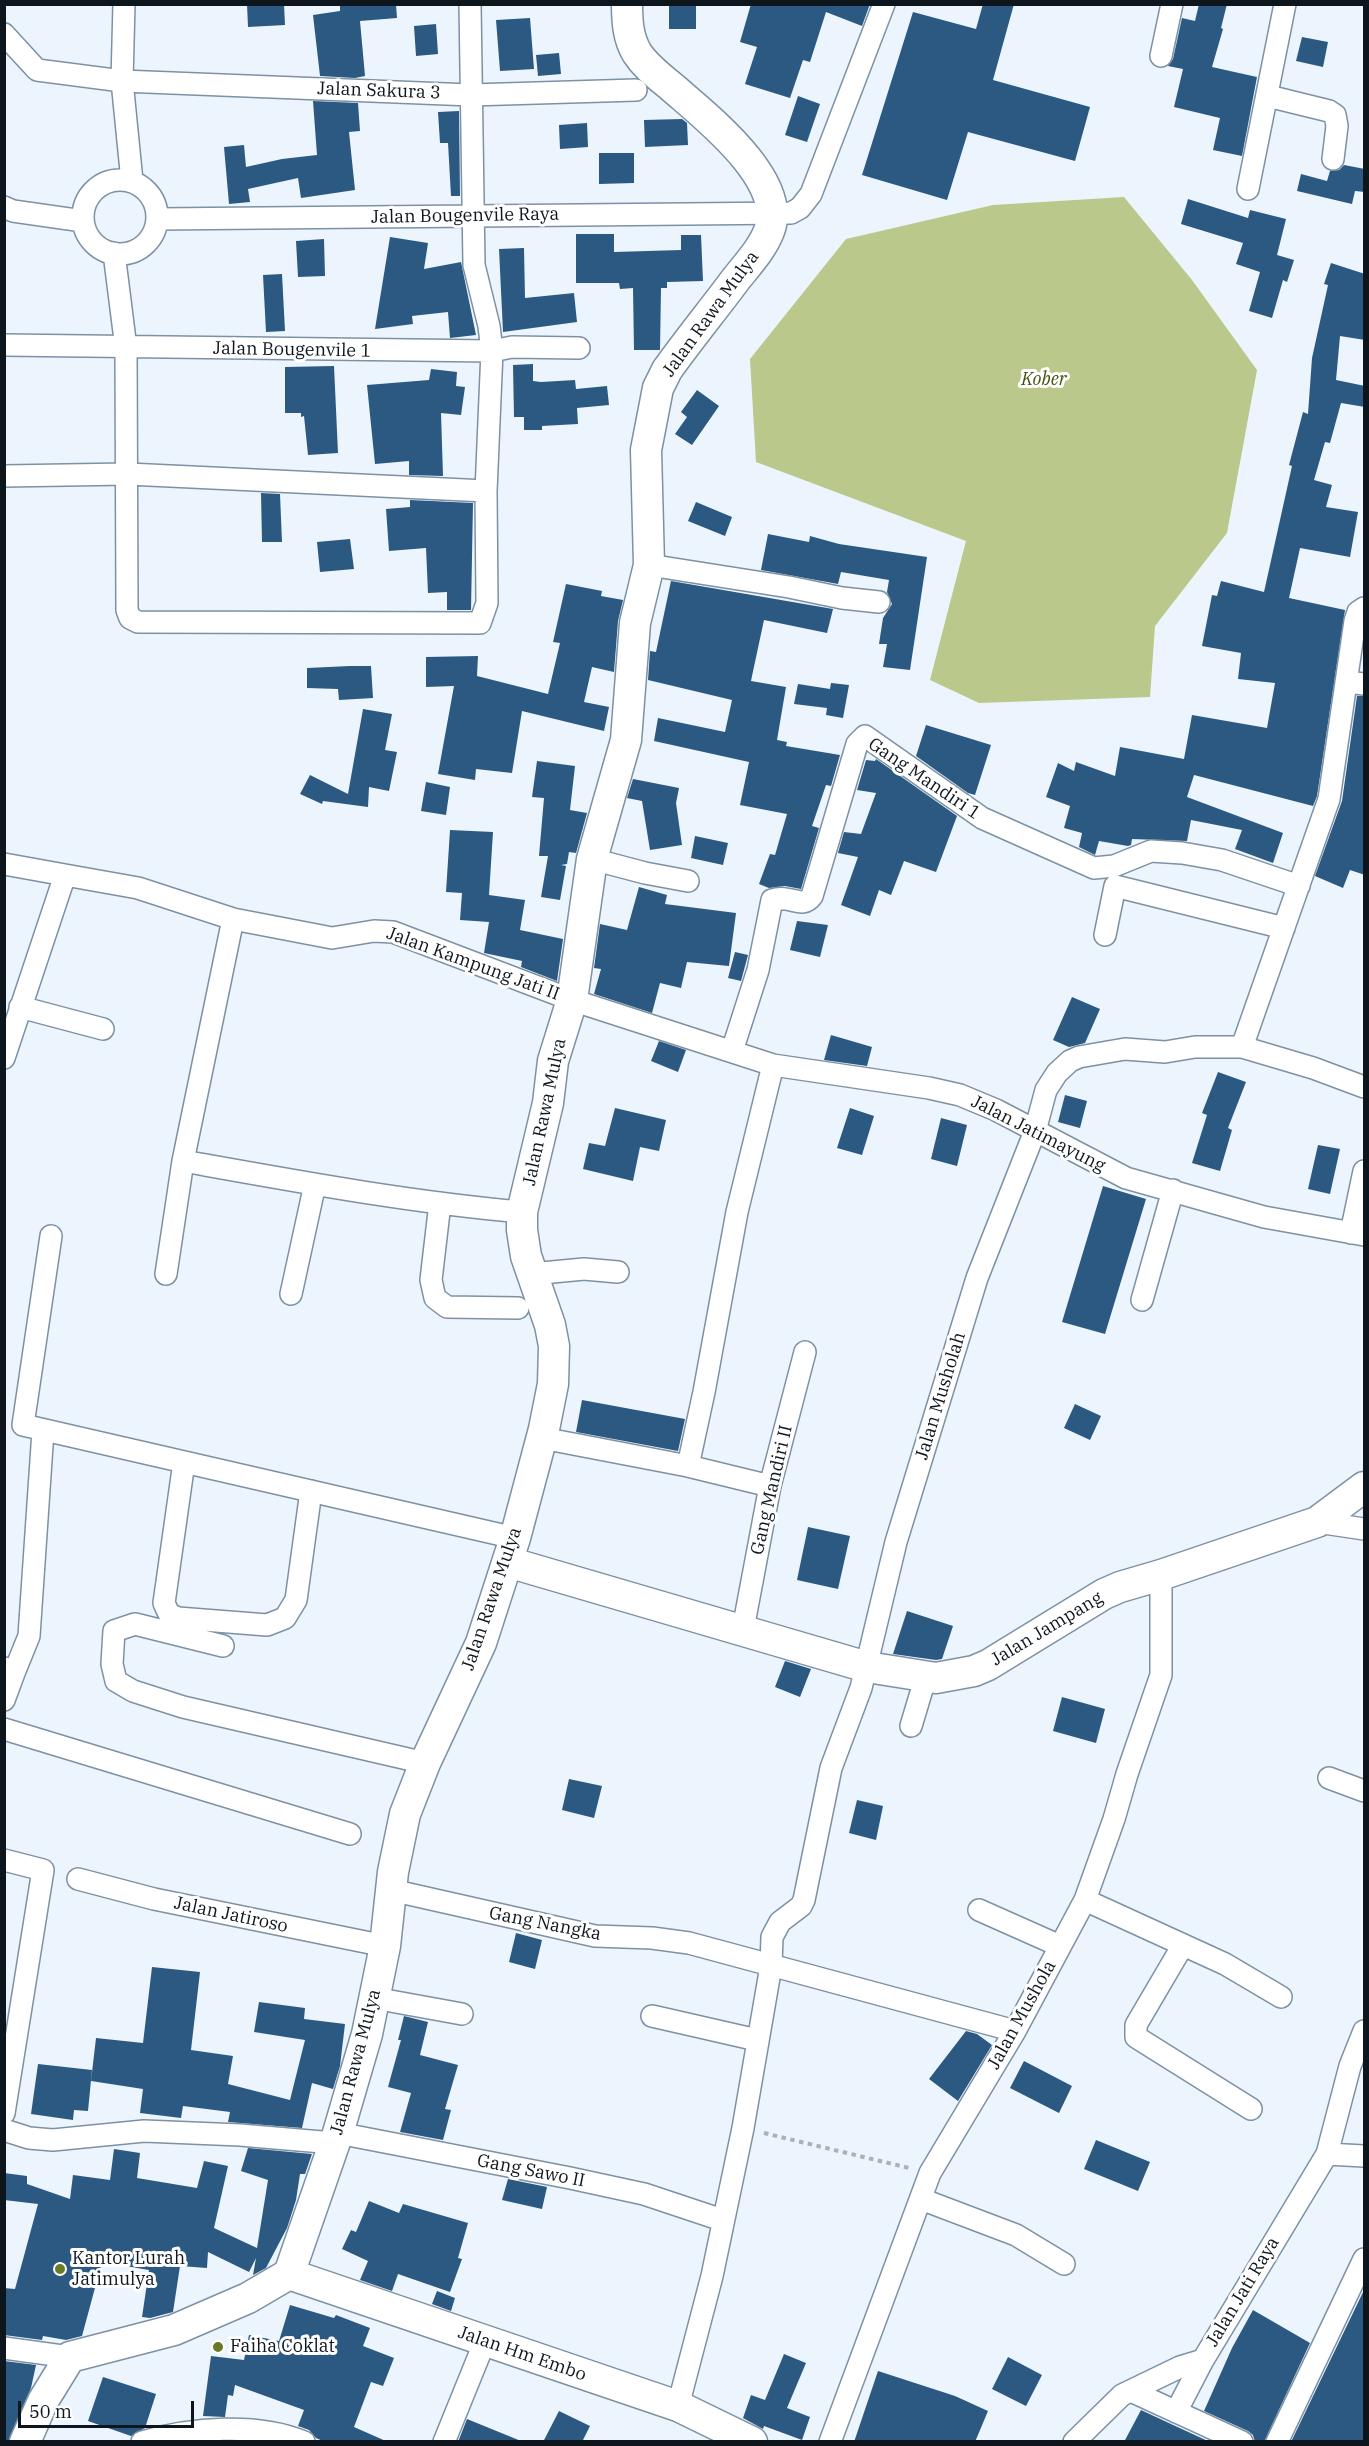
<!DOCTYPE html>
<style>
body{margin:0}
#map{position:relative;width:1369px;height:2446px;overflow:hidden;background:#ecf5fd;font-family:"IBM Plex Serif",serif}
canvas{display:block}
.frame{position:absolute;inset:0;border:6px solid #0e161d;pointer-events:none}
.scale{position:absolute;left:18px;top:2401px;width:176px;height:27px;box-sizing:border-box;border:3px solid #0e161d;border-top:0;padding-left:8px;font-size:18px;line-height:21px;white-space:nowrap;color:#0e161d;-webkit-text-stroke:4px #fff;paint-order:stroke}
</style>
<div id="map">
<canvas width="1369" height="2446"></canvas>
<div class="frame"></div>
<div class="scale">50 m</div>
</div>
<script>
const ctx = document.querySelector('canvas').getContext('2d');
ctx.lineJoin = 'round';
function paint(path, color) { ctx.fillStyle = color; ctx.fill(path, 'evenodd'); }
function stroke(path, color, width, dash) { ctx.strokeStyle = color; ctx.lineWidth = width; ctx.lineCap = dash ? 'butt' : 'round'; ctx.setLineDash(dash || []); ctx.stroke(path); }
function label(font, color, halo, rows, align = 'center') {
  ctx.font = font + ' "IBM Plex Serif",serif'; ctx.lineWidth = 6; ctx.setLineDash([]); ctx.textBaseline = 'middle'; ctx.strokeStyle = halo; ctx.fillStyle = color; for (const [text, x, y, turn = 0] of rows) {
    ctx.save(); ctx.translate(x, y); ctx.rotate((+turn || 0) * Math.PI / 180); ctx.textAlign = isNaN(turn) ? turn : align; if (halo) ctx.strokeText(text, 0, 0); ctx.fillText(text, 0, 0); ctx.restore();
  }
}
paint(new Path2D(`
 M1124 197 1192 280 1257 370 1227 533 1155 626 1150 697 979 703 930 680 966 541 756 462 750 359 846 239 993 205Z`), '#bac88c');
paint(new Path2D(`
 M247 4H284L285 25 248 27Z
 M340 4H396L397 18 360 21 365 76 355 78 320 76 313 15 340 11Z
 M669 4H696V29H669Z
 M751 4H870L862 26 826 12 810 62 803 60 790 98 745 84 757 47 740 42Z
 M983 4H1014L993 80 1090 107 1075 161 968 132 947 200 862 175 913 12 976 29Z
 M1199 4H1227L1221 28 1223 29 1212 67 1257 77 1242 156 1213 150 1220 118 1174 107 1183 69 1168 66 1173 59 1182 18 1195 21Z
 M530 18 534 69 500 71 496 20Z
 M436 24 438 54 416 56 414 26Z
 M1302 37 1328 42 1323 67 1296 61Z
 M559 53 561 74 538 76 536 55Z
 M798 96 820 104 807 142 785 135Z
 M313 101 358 103 360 131 349 132 355 190 301 198 298 178 248 189 250 202 229 204 224 147 244 145 246 167 282 159 317 155Z
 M459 111 460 196H451L448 143H440L438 112Z
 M682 119 687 123 688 145 645 147 644 120Z
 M587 123 588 147 560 149 559 125Z
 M599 153H634V183L599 184Z
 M1344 165 1365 169V192L1355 191 1352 204 1297 191 1301 174 1327 181 1330 171 1339 170Z
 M1188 199 1248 218 1250 210 1286 219 1277 255 1294 260 1287 282 1283 280 1272 318 1249 311 1260 272 1236 264 1243 243 1181 224Z
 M576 234H614V252L681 250V235H701L703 281 667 282V288H661L660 350H634L633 288 620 289 619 283H576Z
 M390 237 428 243 424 269 461 262 476 335 450 338 448 312 412 316 413 324 375 329Z
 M324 239 325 276 298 277 296 241Z
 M524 248 525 298 574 293 577 322 503 332 499 249Z
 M1331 263 1365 274V340L1340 336 1336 380 1365 386V407L1341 403 1330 443 1325 442 1314 480 1332 485 1326 507 1358 512 1350 557 1300 548 1289 598 1345 610 1317 796 1313 806 1194 775 1187 797 1283 833 1273 863 1235 849 1242 830 1191 820 1187 841 1132 839 1131 845 1128 846 1099 841 1095 855 1079 847 1082 833 1064 828 1070 806 1046 797 1058 763 1074 771 1076 762 1115 776 1120 747 1184 759 1192 715 1267 728 1275 683 1238 679 1241 653 1202 646 1212 595 1217 596 1221 581 1264 592 1292 466 1289 465 1303 412 1308 414 1312 358 1328 285 1324 284Z
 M282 274 285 331 266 332 263 275Z
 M533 364V381L541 382 575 380 576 389 607 386 609 405 577 408 578 424 542 426V430H524V417H514L513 365Z
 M334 366 338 453 308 455 304 416 301 417V413H285V367Z
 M431 369 457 372 456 386 465 387 461 415 441 413 443 476 409 475V461L375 464 367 385 429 380Z
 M697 390 719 406 692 445 675 434 687 417 681 412Z
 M261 493 280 494 282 542H262Z
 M410 500 473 503 471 610H447V592L428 593 426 548 389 551 386 509 410 507Z
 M696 502 732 517 725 536 688 521Z
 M768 534 809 542 810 536 839 544 927 557 910 670 883 667 887 644H879L883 618 892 604 887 592 889 580 841 572 838 584 761 570Z
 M350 539 354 569 320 572 317 542Z
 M671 581 833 609 827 633 764 620 752 676 751 681 786 687 777 740 787 742 786 746 840 755 831 786 826 785 812 826 819 828 801 889 785 886 769 888 759 884 770 854 775 855 787 814 740 805 749 762 654 741 658 718 725 732 732 700 648 680 650 651 656 652Z
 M566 584 602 591 601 596 623 600 618 621 614 672 592 667 584 702 609 707 604 731 522 711 512 773 476 769 475 780 438 774 454 686 426 687V657L478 656 477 676 548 694 560 643 553 642Z
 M350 666H371L373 698 339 700 338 689 307 688V668Z
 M831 683 849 685 843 718 826 715 827 708 794 704 798 684 830 689Z
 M1357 696H1365V875L1350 870 1343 888 1315 876 1342 801Z
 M363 709 392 714 385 750 397 752 389 791 369 787 368 807 323 801 322 804 300 794 310 775 348 794Z
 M926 725 991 745 975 795 968 793 916 756Z
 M876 759 957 816 936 872 904 861 891 895 879 890 870 916 841 905 858 857 838 853 844 832 861 834 876 793 857 790 866 760 875 761Z
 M537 761 575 766 570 810 587 813 576 853 569 852 567 864 561 865 566 866 560 900 541 897 548 856H539L544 798 532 797Z
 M633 779 679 788 676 803 682 845 650 850 642 801 627 798Z
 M426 782 450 787 446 815 421 811Z
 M450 830 493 832 489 895 525 900 520 930 563 939 557 981 521 967 522 961 484 953 489 922 460 920 462 893 446 892Z
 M695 836 728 843 723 865 691 858Z
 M639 887 667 895 665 904 736 913 729 966 687 962 681 988 660 983 652 1013 594 994 601 969 594 968 600 924 627 930Z
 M797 921 828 925 820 957 790 950Z
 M735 952 748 955 741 981 728 978Z
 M1072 997 1100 1009 1085 1043 1069 1047 1053 1040Z
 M831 1035 872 1047 867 1066 824 1060Z
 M659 1041 686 1050 678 1072 651 1061Z
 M1218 1072 1246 1082 1228 1128 1232 1130 1220 1171 1192 1163 1207 1115 1202 1113Z
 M1065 1095 1087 1101 1080 1128 1058 1122Z
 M615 1108 666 1120 659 1151 640 1147 633 1181 583 1169 589 1143 605 1146Z
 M850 1108 874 1116 862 1155 837 1148Z
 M941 1118 967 1125 957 1166 931 1159Z
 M1318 1145 1340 1149 1330 1194 1308 1189Z
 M1103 1186 1146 1199 1105 1334 1062 1322Z
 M582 1400 685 1419 678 1451 576 1432Z
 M1075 1404 1101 1416 1090 1440 1064 1428Z
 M808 1527 850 1536 838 1589 797 1580Z
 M907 1611 953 1626 942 1659 936 1660 893 1654Z
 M785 1661 811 1669 800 1697 775 1687Z
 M1062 1697 1105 1709 1096 1743 1053 1731Z
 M569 1779 602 1786 594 1818 562 1810Z
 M857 1800 883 1806 876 1840 849 1833Z
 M516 1933 542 1940 535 1969 509 1962Z
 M152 1967 200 1972 191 2050 233 2056 228 2084 290 2100 305 2040 254 2032 259 2002 305 2008 304 2019 345 2024 340 2066 333 2089 312 2083 302 2128 228 2122 230 2112 183 2106 181 2118 140 2113 143 2089 91 2081 96 2038 143 2043Z
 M404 2016 428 2022 420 2055 458 2065 445 2109 451 2110 443 2140 400 2132 411 2093 388 2087 401 2040H398Z
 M966 2031 977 2034 992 2045 958 2101 929 2079Z
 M1024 2061 1072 2086 1059 2113 1010 2088Z
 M38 2064 92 2070 88 2111 74 2110 73 2120 31 2114Z
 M1096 2140 1150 2162 1138 2191 1084 2169Z
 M248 2148 312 2154 305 2174H300L296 2200 287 2228 266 2268 253 2275 256 2258 249 2272 208 2252 207 2268 180 2266 173 2312 150 2318 142 2317 149 2270 102 2262 82 2336 66 2340 43 2336 42 2340 4 2335V2288L15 2289 38 2204 4 2200V2173L27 2176V2184L70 2199 73 2175 110 2180 114 2149 140 2153 137 2178 197 2188 204 2161 228 2166 214 2228 257 2248 268 2180 241 2171Z
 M508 2179 547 2187 542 2209 502 2200Z
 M369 2201 399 2213 403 2204 468 2223 458 2258 462 2259 450 2292 398 2274 392 2291 360 2280 368 2261 342 2249 351 2230 356 2232Z
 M1365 2288V2442H1291Z
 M437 2291 455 2298 451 2311 432 2304Z
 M290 2305 334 2318 336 2315 370 2328 363 2346 394 2358 383 2386 371 2382 354 2427 388 2442H325L316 2438 309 2430 298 2426 304 2410 235 2385 233 2396 228 2395 225 2417 203 2416 211 2356 244 2360 249 2335 279 2341Z
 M1253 2310 1310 2343 1264 2442H1255L1253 2435 1248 2431 1204 2411 1232 2348Z
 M784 2354 806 2363 787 2408 810 2417 802 2440 764 2426 763 2429 743 2418 751 2395 765 2400Z
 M1008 2357 1042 2375 1026 2406 992 2389Z
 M4 2361 36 2365 31 2388 8 2442H4Z
 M878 2371 955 2396 988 2411 975 2442H854Z
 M103 2377 156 2394 145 2428 131 2436 88 2421Z
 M1141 2410 1171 2424 1210 2442H1124Z
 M559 2411 590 2426 582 2442H543Z
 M467 2419 521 2441V2442H458Z`), '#2b5981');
const street = new Path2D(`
 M124 4 122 81 132 181
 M470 4 474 265 489 326 492 351 486 491
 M4 34 37 70 122 81 471 95 636 90
 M1161 56 1172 4
 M1268 96 1329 111 1335 115 1337 126 1333 159
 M83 217a37 37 0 1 1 74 0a37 37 0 1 1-74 0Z
 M1248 189 1285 4
 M4 207 13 211 83 221
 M158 219 791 213 800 208 811 194 884 4
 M4 345 492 351 512 347 579 348
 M4 476 128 474 486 491 487 603 480 623 138 622 130 618 127 610 126 348 114 253
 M649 565 789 587 842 598 879 602
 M1346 682 1364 684
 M592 859 645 873 688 881
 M4 864 65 875
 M1105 935 1115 886 1284 928
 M20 1007 103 1029
 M1242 1047 1313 1068 1364 1087
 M732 1051 758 970 772 900C791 894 802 910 812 896L857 744 865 736 982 818 1094 868 1114 866 1151 851 1182 853 1222 860 1299 886
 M4 1058 65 875 138 888 233 919 332 938 374 931 393 932 572 1000 773 1065 929 1088 960 1095 996 1110 1126 1178 1264 1217 1364 1235
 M183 1161C295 1181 408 1202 522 1212
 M440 1203 431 1280 435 1298 447 1307 518 1308
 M1351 1233 1364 1171
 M51 1236 23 1425 515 1538
 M166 1274 183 1161 233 919
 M531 1274 584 1269 618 1272
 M291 1294 315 1184
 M1142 1300 1173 1190
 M542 1438 688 1466 770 1486
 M184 1462 164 1603 169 1614 178 1618 267 1625 285 1618 296 1600 311 1491
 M688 1466 704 1392 737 1212 773 1065
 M1317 1522 1364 1529
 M743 1629 770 1486 805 1352
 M223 1646 135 1624 114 1631 112 1664 116 1681 133 1691 183 1707 425 1763
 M4 1668 14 1673 4 1700
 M14 1673 29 1636 43 1431
 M911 1726 926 1676
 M4 1729 350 1834
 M1329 1778 1364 1791
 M4 1860 43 1870 4 2113
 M78 1879 154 1899 385 1946
 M391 1890 595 1936 652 1938 689 1943 1015 2031
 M1085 1900 1225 1964 1281 1997
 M979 1910 1060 1946
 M1183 1945 1136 2025V2037L1251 2109
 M374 1998 462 2014
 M652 2016 757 2040
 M4 2130 29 2138 53 2140 144 2131 240 2135 334 2143
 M338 2133 570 2178 644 2194 722 2220
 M1327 2154 1364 2156
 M921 2199 1016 2235 1064 2264
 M4 2348 70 2357
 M1131 2391 1242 2442
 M678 2406 712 2276 743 2128 771 1966 772 1937 780 1922 801 1906 804 1900 831 1768 861 1688 896 1542 977 1278 1035 1131 1046 1090 1057 1073 1070 1061 1079 1057 1125 1049 1165 1052 1195 1047H1242L1329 799 1355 621 1358 612 1364 608
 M1176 2412 1203 2360
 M142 2442C190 2428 257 2422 304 2442
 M444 2442 485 2341
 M830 2442 930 2173 1015 2031 1085 1900 1114 1819 1127 1774 1161 1675V1575
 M1074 2442 1122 2395 1180 2367 1203 2360 1327 2154 1350 2066 1364 2031
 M1277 2442 1364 2259`);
const secondary = new Path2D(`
 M508 1562 867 1667 936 1678 974 1671 988 1665 1104 1594 1120 1587 1161 1575 1317 1522 1364 1487
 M289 2274 338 2133 367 2034 385 1946 393 1872 405 1814 425 1763 481 1643 515 1538 544 1429 553 1384 554 1346 550 1325 526 1256 522 1230V1212L548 1103 553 1061 572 1000 592 859 626 740 635 623 649 565 646 450 658 388 667 370C689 339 713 310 736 279 748 264 762 249 769 231 789 181 705 116 673 88 660 77 646 67 637 53 628 38 627 21 627 4
 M289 2274 678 2406 752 2442
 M25 2442 43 2401 70 2357 174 2330 248 2298 289 2274`);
stroke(street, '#7d91a4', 24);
stroke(secondary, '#7d91a4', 33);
stroke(new Path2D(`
 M764 2133 909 2168`), '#a9b2b9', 4, [4.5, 4.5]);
stroke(street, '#fff', 21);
stroke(secondary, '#fff', 30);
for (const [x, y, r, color] of [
 [60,2269,6,"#6a7926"],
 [218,2347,6,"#6a7926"]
]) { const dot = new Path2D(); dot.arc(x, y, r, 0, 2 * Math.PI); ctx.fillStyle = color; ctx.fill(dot); stroke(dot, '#fff', 2); }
label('18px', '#0e161d', '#fff', [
 ["Jalan Sakura 3",379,91,2],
 ["Jalan Bougenvile Raya",465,216,-1],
 ["Jalan Rawa Mulya",711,314,-54],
 ["Jalan Bougenvile 1",292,350,1],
 ["Gang Mandiri 1",924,779,34],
 ["Jalan Kampung Jati II",473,964,20],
 ["Jalan Rawa Mulya",545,1112,-78],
 ["Jalan Jatimayung",1038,1134,27],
 ["Jalan Musholah",941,1396,-73],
 ["Gang Mandiri II",772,1490,-77],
 ["Jalan Rawa Mulya",492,1599,-71],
 ["Jalan Jampang",1047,1629,-31],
 ["Jalan Jatiroso",231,1915,12],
 ["Gang Nangka",545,1924,11],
 ["Jalan Mushola",1022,2015,-61],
 ["Jalan Rawa Mulya",356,2062,-75],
 ["Gang Sawo II",531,2171,11],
 ["Jalan Jati Raya",1243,2292,-59],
 ["Jalan Hm Embo",522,2354,19]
]);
label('italic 18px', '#46510b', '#fff', [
 ["Kober",1044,380]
]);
label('18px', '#0e161d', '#fff', [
 ["Kantor Lurah",72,2259],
 ["Jatimulya",72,2280],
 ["Faiha Coklat",230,2347]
], 'left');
</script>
